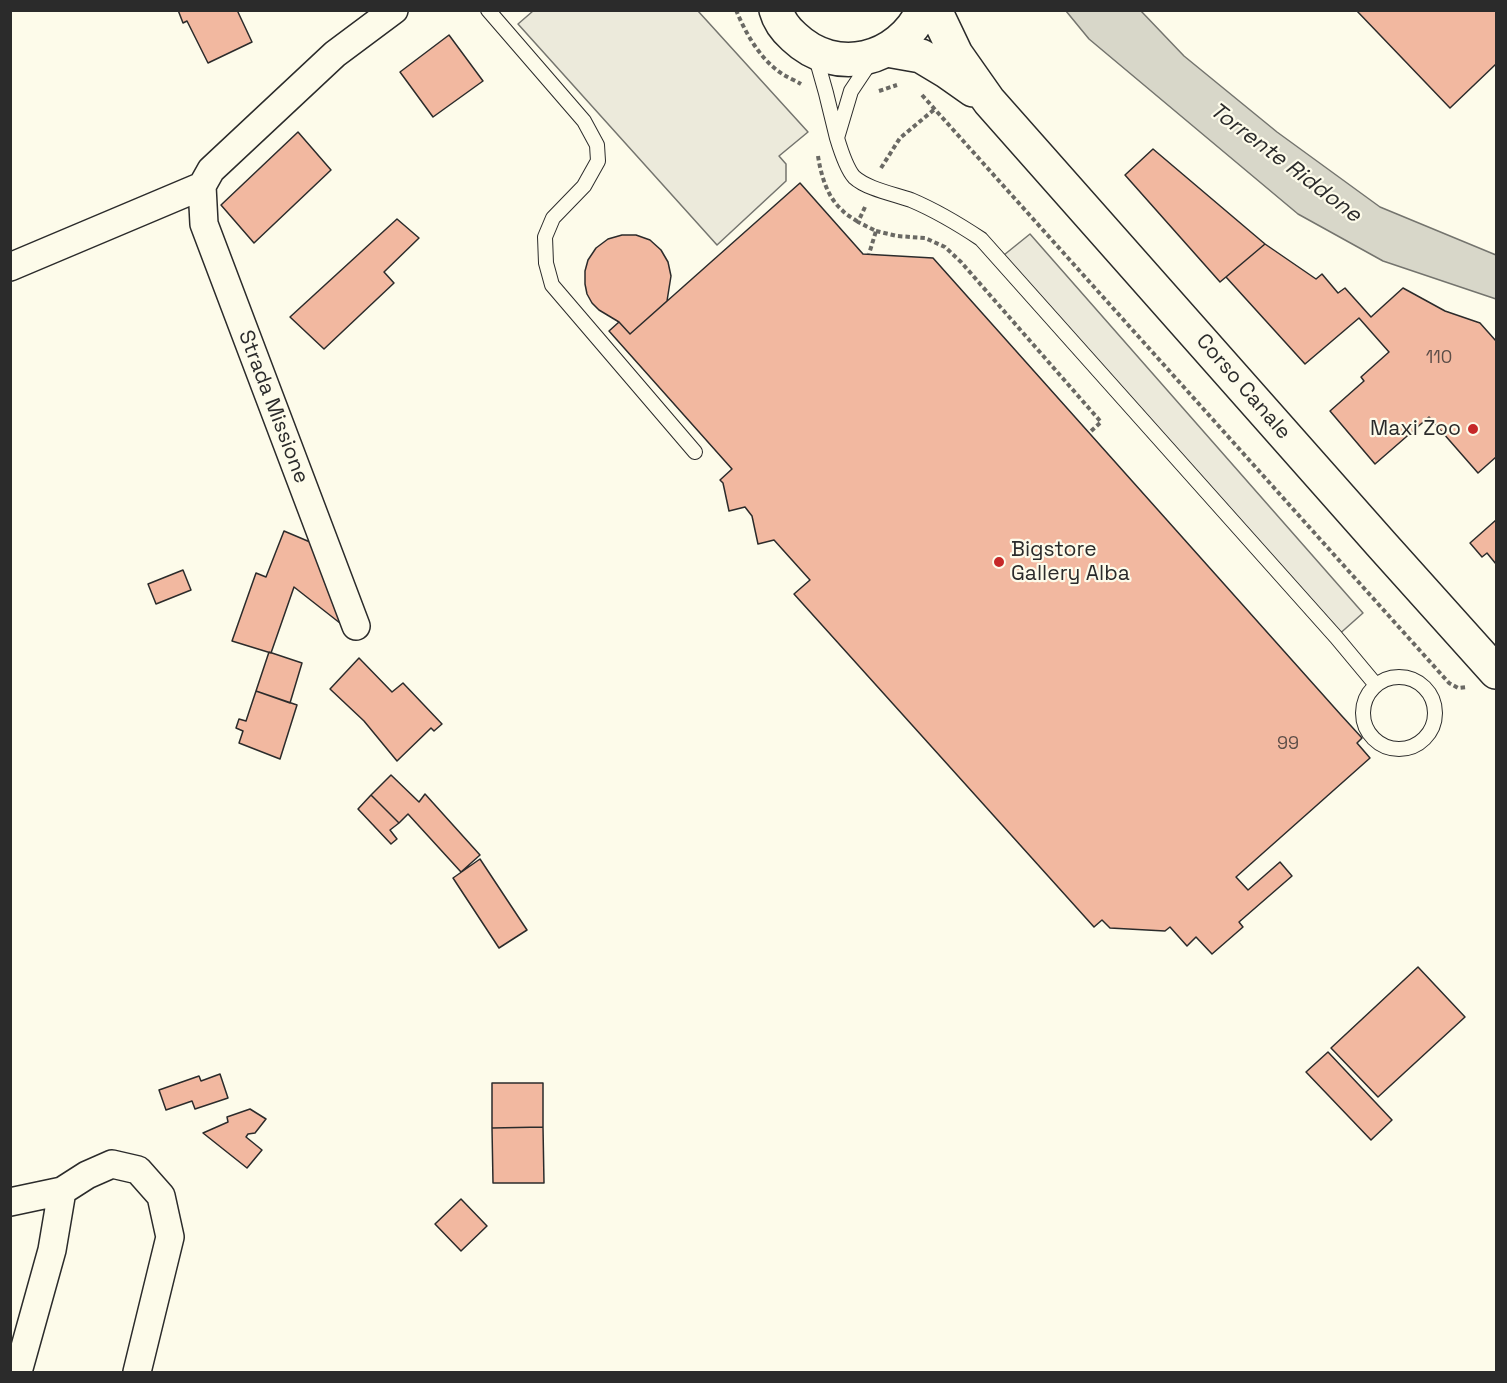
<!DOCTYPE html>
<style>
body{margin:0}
#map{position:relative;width:1507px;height:1383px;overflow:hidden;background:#fdfbea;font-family:"Space Grotesk",sans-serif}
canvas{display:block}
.frame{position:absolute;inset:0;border:12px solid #2b2b2b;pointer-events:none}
</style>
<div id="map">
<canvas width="1507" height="1383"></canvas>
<div class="frame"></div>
</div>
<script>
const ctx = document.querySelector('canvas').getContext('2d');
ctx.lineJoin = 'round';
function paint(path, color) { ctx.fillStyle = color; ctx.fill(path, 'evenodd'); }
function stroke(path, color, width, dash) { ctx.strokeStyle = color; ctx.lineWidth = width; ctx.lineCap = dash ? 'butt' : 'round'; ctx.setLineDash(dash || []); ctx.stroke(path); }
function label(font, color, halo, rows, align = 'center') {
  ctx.font = font + ' "Space Grotesk",sans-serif'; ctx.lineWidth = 4.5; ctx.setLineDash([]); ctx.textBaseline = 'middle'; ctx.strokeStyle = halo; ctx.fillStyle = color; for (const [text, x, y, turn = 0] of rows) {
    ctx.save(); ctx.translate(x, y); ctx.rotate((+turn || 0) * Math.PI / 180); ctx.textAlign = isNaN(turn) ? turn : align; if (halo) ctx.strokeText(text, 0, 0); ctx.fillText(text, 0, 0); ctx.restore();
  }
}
const parking = new Path2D(`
 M533 11H698L808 132 779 156 786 164V181L717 245 518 24Z
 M1030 234 1363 613 1336 637 999 259Z`);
paint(parking, '#eceadb');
stroke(parking, '#74746e', 1.5);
const water = new Path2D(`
 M1066 11H1141L1184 56 1277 132 1380 207 1496 255V299L1383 261 1298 214 1089 39Z`);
paint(water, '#d8d7c9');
stroke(water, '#74746e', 1.5);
const building = new Path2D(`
 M178 10H237L252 42 208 63 187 21 183 23Z
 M1356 10H1496V64L1450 108Z
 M449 35 483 81 433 117 400 72Z
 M298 132 331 170 254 243 221 205Z
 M1153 149 1265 244 1220 282 1125 175Z
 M800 183 863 254 933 258 1341 715 1362 738 1357 743 1370 758 1236 877 1248 890 1280 862 1292 876 1239 922 1243 927 1212 954 1196 937 1187 946 1170 927 1165 931 1110 928 1102 920 1094 927 794 594 810 580 774 540 758 544 752 516 745 507 729 511 723 483 720 480 732 469 609 331 619 322 630 334Z
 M397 219 419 238 384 272 394 283 324 349 290 317Z
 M622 235H636L650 240 661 250 668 262 671 276 667 301 630 334 619 322 599 310 592 303 587 294 585 284V271L588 260 596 248 608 239Z
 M1265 244 1316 279 1322 274 1338 293 1345 288 1371 317 1403 288 1445 311 1480 323 1496 341V457L1478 473 1429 417 1375 464 1330 411 1364 381 1361 377 1389 352 1359 318 1305 364 1226 277Z
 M1496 520V564L1487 553 1482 557 1470 543Z
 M284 531 310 542 345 627 294 587 271 653 232 641 256 573 266 577Z
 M183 570 191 590 156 604 148 584Z
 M269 652 302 663 290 703 256 691Z
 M359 658 392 692 403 683 442 724 434 731 431 728 397 761 364 721 330 689Z
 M256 691 297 705 280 759 239 743 243 731 236 728 239 719 246 721Z
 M391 775 419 802 425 794 480 855 461 872 408 814 399 823 371 795Z
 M371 795 399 823 390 830 397 839 391 844 358 809Z
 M480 859 527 930 499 948 453 878Z
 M1418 967 1465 1017 1378 1097 1331 1048Z
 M1328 1052 1392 1120 1371 1140 1306 1072Z
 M220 1074 228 1098 195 1109 192 1101 166 1110 159 1090 199 1076 201 1081Z
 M492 1083H543V1127L492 1128Z
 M250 1109 266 1119 255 1133 248 1134 246 1137 262 1150 247 1168 203 1133 228 1122 227 1117Z
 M543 1127 544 1183H493L492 1128Z
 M461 1199 487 1226 461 1251 435 1224Z`);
paint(building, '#f2b8a0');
stroke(building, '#2b2b2b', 1.5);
const lane = new Path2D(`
 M488 10 584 121 597 145 598 161 584 186 553 218 545 237 546 263 552 285 695 452
 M815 54 826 93 837 138 851 91 871 61
 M837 138C840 148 847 169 854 177 867 189 894 194 911 200 937 211 957 223 981 239L1336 637 1376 685
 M1363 713a36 36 0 1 1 72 0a36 36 0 1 1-72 0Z`);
const street = new Path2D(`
 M10 267 202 186
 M356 626 204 224 202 186 211 170 335 54 394 10
 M10 1202 62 1191
 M18 1372 52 1250 62 1191 87 1175 112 1164 138 1170 161 1196 170 1237 137 1372`);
const primary = new Path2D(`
 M776 10C779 21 786 30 794 37 836 77 899 61 923 10
 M935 10 956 54 989 101 1382 545 1496 672
 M887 50 921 56 946 71 973 90`);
stroke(lane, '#2b2b2b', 16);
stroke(street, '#2b2b2b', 30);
stroke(primary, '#2b2b2b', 36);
stroke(new Path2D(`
 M736 10C746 34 761 61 784 75 789 78 796 81 801 84
 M879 91 897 85
 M922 95 1449 683 1458 688 1467 687
 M818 156C821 175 827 197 842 210 846 215 853 218 858 222
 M881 168 900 138 936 108
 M865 207 858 222 876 231 869 254
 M876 231 897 236 925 238 945 247 961 262 1101 422 1089 433`), '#6a6964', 4, [4.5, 3]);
stroke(lane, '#fdfbea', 14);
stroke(street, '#fdfbea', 27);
stroke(primary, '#fdfbea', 33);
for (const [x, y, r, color] of [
 [1473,429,6,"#c62828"],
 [999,562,6,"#c62828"]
]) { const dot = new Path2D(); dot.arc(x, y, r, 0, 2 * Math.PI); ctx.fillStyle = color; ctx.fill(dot); stroke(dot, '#fdfbea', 2); }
label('18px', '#5d4e48', null, [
 ["110",1439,358],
 ["99",1288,744]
]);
label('21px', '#2b2b2b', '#fdfbea', [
 ["Corso Canale",1243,387,49],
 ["Strada Missione",273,407,69]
]);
label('21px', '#2b2b2b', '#fdfbea', [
 ["Maxi Zoo",1461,429],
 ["Bigstore",1011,550,"left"],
 ["Gallery Alba",1011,574,"left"]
], 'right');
label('italic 22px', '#2b2b2b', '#fdfbea', [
 ["Torrente Riddone",1285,163,37]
]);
</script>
